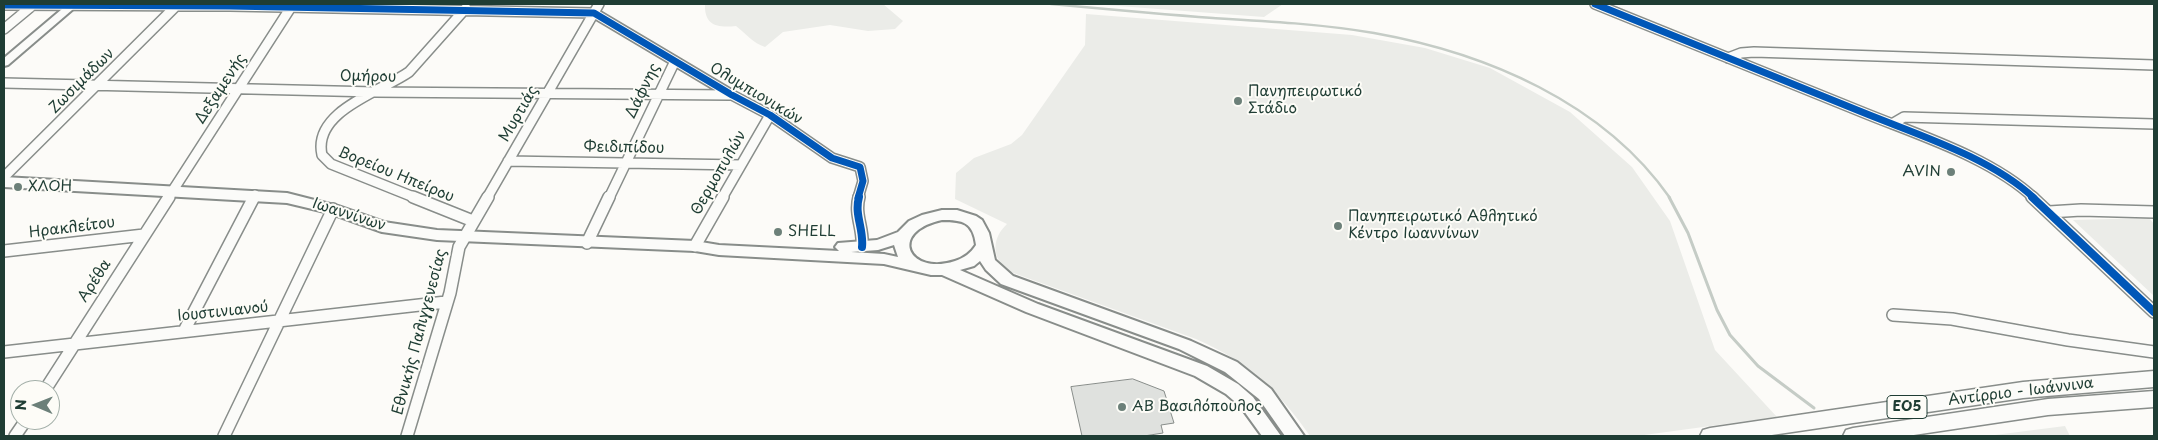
<!DOCTYPE html>
<meta charset="utf-8">
<style>
body{margin:0}
#map{position:relative;width:2158px;height:440px;overflow:hidden;background:#fcfbf8;font-family:"Playpen Sans",sans-serif}
canvas{display:block}
.frame{position:absolute;inset:0;border:5px solid #1f3d34;pointer-events:none}
.north{position:absolute;left:10px;top:380px;width:50px;height:50px;box-sizing:border-box;background:#fdfcf7;border:1px solid #a4b0a9;border-radius:50%;rotate:271deg;font-size:14px;font-weight:700;line-height:20px;text-align:center;color:#1f3d34}
.north::after{content:'';display:block;margin:auto;width:18px;height:22px;background:#6c8079;clip-path:polygon(50% 0,100% 100%,50% 72%,0 100%)}
</style>
<div id="map">
<canvas width="2158" height="440"></canvas>
<div class="frame"></div>
<div class="north">N</div>
</div>
<script>
const ctx = document.querySelector('canvas').getContext('2d');
ctx.lineJoin = 'round';
function paint(path, color) { ctx.fillStyle = color; ctx.fill(path, 'evenodd'); }
function stroke(path, color, width, dash) { ctx.strokeStyle = color; ctx.lineWidth = width; ctx.lineCap = dash ? 'butt' : 'round'; ctx.setLineDash(dash || []); ctx.stroke(path); }
function label(font, color, halo, rows, align = 'center') {
  ctx.font = font + ' "Playpen Sans",sans-serif'; ctx.lineWidth = 4; ctx.setLineDash([]); ctx.textBaseline = 'middle'; ctx.strokeStyle = halo; ctx.fillStyle = color; for (const [text, x, y, turn = 0] of rows) {
    ctx.save(); ctx.translate(x, y); ctx.rotate((+turn || 0) * Math.PI / 180); ctx.textAlign = isNaN(turn) ? turn : align; if (halo) ctx.strokeText(text, 0, 0); ctx.fillText(text, 0, 0); ctx.restore();
  }
}
paint(new Path2D(`
 M705 4H883L903 21 895 29 868 31 830 25 783 32 765 47C753 43 746 34 736 26 718 28 704 26 705 4Z
 M1092 4H1283L1264 17Z
 M1086 14 1352 35 1425 48 1490 68 1570 112 1632 167 1670 221 1715 350 1777 417 1637 436H1310C1279 391 1247 361 1196 339L1008 271C991 257 992 238 1007 224L955 199 956 173 974 158 1011 144 1022 135 1085 45Z
 M2149 218 2154 224V296L2073 220Z
 M2065 426 2070 436H1987Z`), '#ebece8');
stroke(new Path2D(`
 M1051 4C1105 9 1159 14 1213 18 1266 21 1321 24 1374 33 1486 53 1603 102 1670 198`), '#c5ccc6', 2.5);
stroke(new Path2D(`
 M1669 197 1688 233 1717 310 1730 335 1758 366 1814 408`), '#c5ccc6', 3);
const building = new Path2D(`
 M1133 379 1164 391 1174 423 1161 425 1163 433 1144 436H1082L1071 387Z`);
paint(building, '#dfe1de');
stroke(building, '#888d8a', 1);
const minorFar1 = new Path2D(`
 M1595 4C1684 40 1773 76 1862 112 1918 135 1990 157 2034 198
 M4 5 230 6 594 13 732 95 770 115 832 158 860 167 863 181 858 198
 M4 29 33 5
 M1728 58 1741 53 1754 52 2154 65
 M4 83 375 92 730 95
 M1892 124 1904 117 2154 124
 M508 161 741 165
 M4 177 178 4
 M168 198 293 4
 M253 198 255 195
 M416 198 331 164 322 155C312 111 382 91 409 72L466 8
 M487 198 599 4
 M609 198 675 61
 M722 198 770 115`);
const minor = new Path2D(`
 M413 197 473 221
 M859 197C854 215 864 229 862 247
 M2032 197 2154 312
 M2049 212 2081 210 2154 212
 M587 243 609 197
 M695 246 723 197
 M4 251 144 235
 M1893 315 1952 319 2068 340 2154 352
 M184 331 254 197
 M4 352 446 302
 M45 390 169 197
 M15 436 26 420
 M224 436 333 209
 M407 436 450 293 459 247 488 197`);
const tertiary = new Path2D(`
 M68 4H79L8 65 4 66V58Z`);
const secondary = new Path2D(`
 M4 177 287 193 338 206 384 222 437 230 695 241 719 245 839 251 835 247 838 243 877 240 898 232 909 221 922 215 942 210H957L976 216 982 220 989 233 995 260 1013 276 1191 341 1237 362 1271 389 1304 436H1285L1259 399 1225 372 1179 349 1001 284 986 270 980 261 974 266 960 270 1038 304 1207 366 1238 384 1253 397 1281 436H1262L1241 407 1226 394 1195 376 1026 312 942 275H931L884 264 719 255 695 251 437 240 382 232 329 213 287 203 4 187ZM942 220C963 220 973 222 976 245 971 253 964 258 955 261 909 276 887 232 942 220ZM894 245 898 257 884 254 851 252 878 250Z`);
const trunk = new Path2D(`
 M2154 371V387L2023 398 1765 436H1700L1703 430 1710 428 2023 382Z
 M2154 391V407L2048 415 1907 436H1843L1846 430 1853 428 2048 399Z`);
stroke(minorFar1, '#888d8a', 12);
stroke(minor, '#888d8a', 14);
stroke(tertiary, '#888d8a', 4);
stroke(secondary, '#888d8a', 4);
stroke(trunk, '#888d8a', 3);
stroke(minorFar1, '#fbfbf9', 9);
stroke(minor, '#fbfbf9', 11);
paint(tertiary, '#fbfbf9');
paint(secondary, '#fbfbf9');
paint(trunk, '#fbfbf9');
stroke(new Path2D(`
 M1595 4C1684 40 1773 76 1862 112 1918 135 1990 157 2034 198
 M4 5 230 6 594 13 732 95 770 115 832 158 860 167 863 181 858 198`), '#0057b8', 7);
stroke(new Path2D(`
 M859 197C854 215 864 229 862 247
 M2032 197 2154 312`), '#0057b8', 8);
for (const [x, y, r, color] of [
 [1238,101,5,"#6c8079"],
 [1951,172,5,"#6c8079"],
 [18,187,5,"#6c8079"],
 [1338,226,5,"#6c8079"],
 [778,232,5,"#6c8079"],
 [1122,407,5,"#6c8079"]
]) { const dot = new Path2D(); dot.arc(x, y, r, 0, 2 * Math.PI); ctx.fillStyle = color; ctx.fill(dot); stroke(dot, '#fdfcf7', 2); }
for (const [x, y, w] of [
 [1907,407,40]
]) { const box = new Path2D(); box.roundRect(x - w / 2, y - 11.5, w, 23, 4); ctx.fillStyle = '#fdfcf7'; ctx.fill(box); stroke(box, '#1f3d34', 1); }
label('bold 14px', '#1f3d34', null, [
 ["ΕΟ5",1907,407]
]);
label('15px', '#1f3d34', '#fdfcf7', [
 ["Ομήρου",368,77,1],
 ["Ζωσιμάδων",82,81,-45],
 ["Δεξαμενής",221,89,-57],
 ["Δάφνης",643,91,-64],
 ["Ολυμπιονικών",756,94,31],
 ["Μυρτιάς",519,114,-60],
 ["Φειδιπίδου",624,148,1],
 ["Θερμοπυλών",719,173,-60],
 ["Βορείου Ηπείρου",396,175,22],
 ["Ιωαννίνων",349,215,18],
 ["Ηρακλείτου",72,228,-7],
 ["Αρέθα",95,281,-57],
 ["Ιουστινιανού",223,312,-6],
 ["Εθνικής Παλιγγενεσίας",420,332,-75],
 ["Αντίρριο - Ιωάννινα",2021,392,-7]
]);
label('15px', '#1f3d34', '#fdfcf7', [
 ["Πανηπειρωτικό",1248,92],
 ["Στάδιο",1248,109],
 ["AVIN",1941,172,"right"],
 ["ΧΛΟΗ",28,187],
 ["Πανηπειρωτικό Αθλητικό",1348,217],
 ["Κέντρο Ιωαννίνων",1348,234],
 ["SHELL",788,232],
 ["ΑΒ Βασιλόπουλος",1132,407]
], 'left');
</script>
